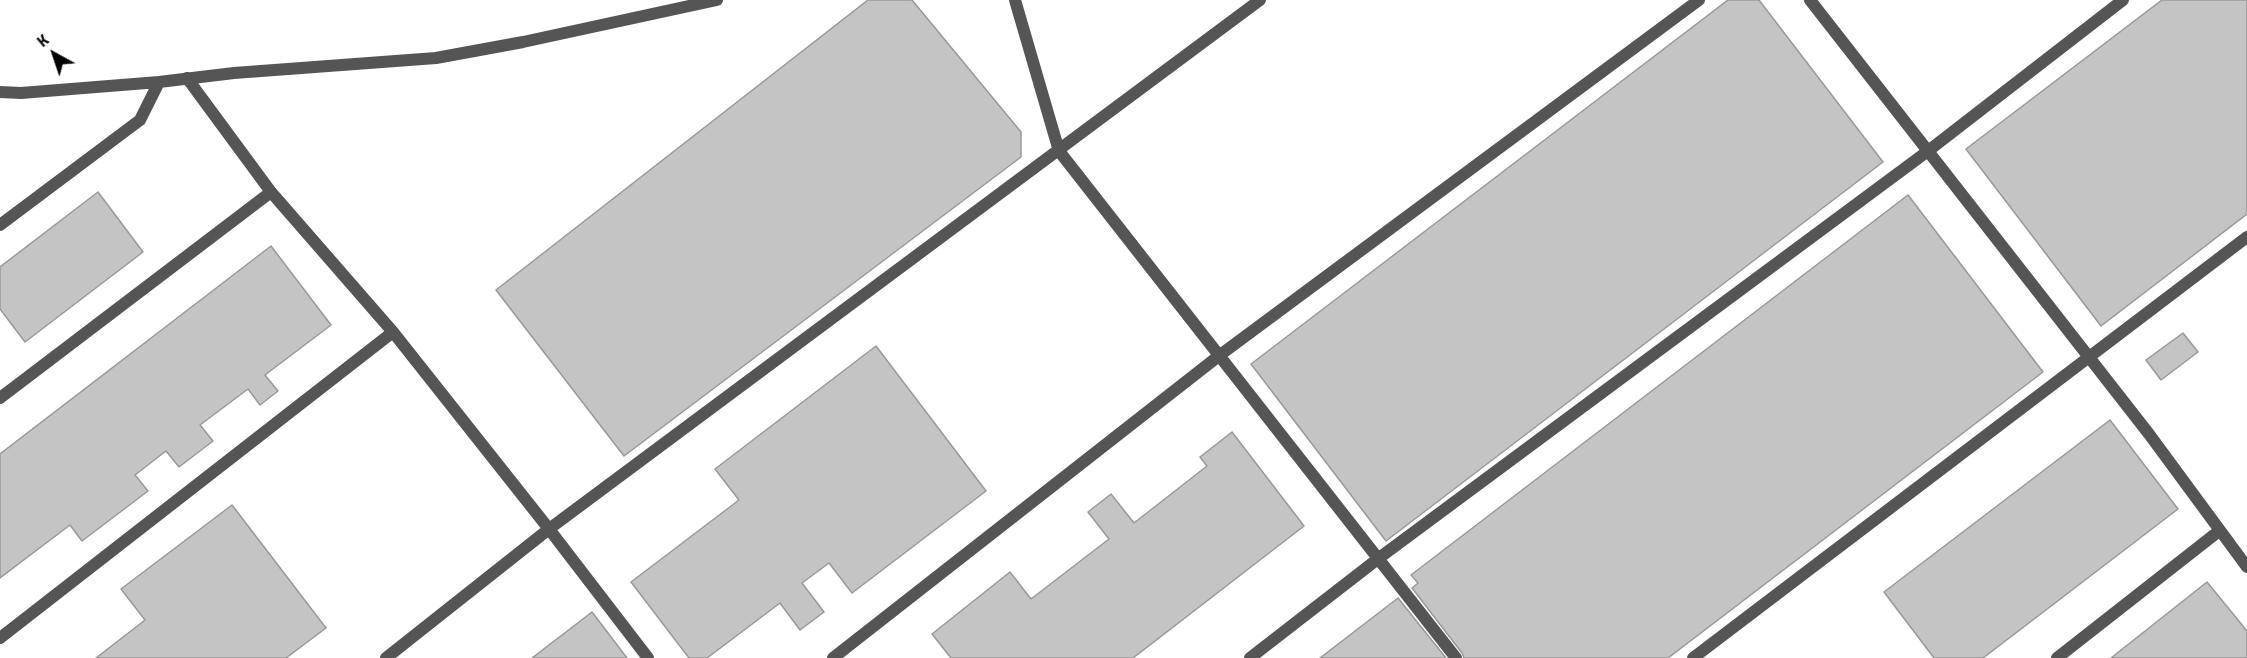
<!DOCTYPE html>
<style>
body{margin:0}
#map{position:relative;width:2247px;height:658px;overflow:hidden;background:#fff;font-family:"Titillium Web",sans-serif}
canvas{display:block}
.north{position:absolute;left:24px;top:24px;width:60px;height:60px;-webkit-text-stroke:4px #fff;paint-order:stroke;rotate:320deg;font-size:16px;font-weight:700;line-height:24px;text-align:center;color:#000}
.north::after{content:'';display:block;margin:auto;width:21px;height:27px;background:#000;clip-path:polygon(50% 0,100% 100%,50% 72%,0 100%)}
</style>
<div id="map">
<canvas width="2247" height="658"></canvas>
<div class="north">K</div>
</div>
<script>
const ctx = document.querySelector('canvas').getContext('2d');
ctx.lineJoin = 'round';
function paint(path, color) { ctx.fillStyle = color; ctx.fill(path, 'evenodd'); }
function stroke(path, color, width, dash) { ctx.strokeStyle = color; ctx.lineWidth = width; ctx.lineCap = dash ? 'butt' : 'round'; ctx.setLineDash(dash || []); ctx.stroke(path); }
const building = new Path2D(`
 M868 0H912L1021 132V157L624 456 496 290Z
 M1728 0H1759L1883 162 1386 541 1251 364Z
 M2162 0H2247V214L2101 326 1966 149Z
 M98 192 143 252 25 342 0 309V267Z
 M1908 195 2043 372 1668 658H1464L1462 653 1412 588 1418 583 1411 575Z
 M271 246 331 325 265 375 278 391 260 405 248 389 200 425 213 441 179 467 166 451 135 475 148 491 82 541 70 525 0 578V454Z
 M2183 333 2198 352 2161 380 2146 360Z
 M876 346 986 491 852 593 829 563 802 583 824 612 800 630 780 603 707 658H689L631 582 739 500 715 469Z
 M2110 420 2178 509 1983 658H1934L1884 592Z
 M1232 432 1304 526 1133 658H951L932 634 1010 572 1031 599 1109 539 1088 512 1111 494 1134 523 1207 466 1200 457Z
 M232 505 326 628 286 658H96L145 620 121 589Z
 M2207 582 2247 631V658H2111Z
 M1398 598 1446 658H1320Z
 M592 612 627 658H532Z`);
paint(building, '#c4c4c4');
stroke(building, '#999', 1.5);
stroke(new Path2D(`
 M1015 0 1059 151 1456 658
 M1810 0 2149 434 2247 567
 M187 78 271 192 393 332 549 529 648 658
 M0 92 21 93 159 82 234 73 436 58 523 42 717 0
 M0 225 140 120 159 82
 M0 398 271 192
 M0 638 393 332
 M386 658 549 529 1260 0
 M833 658 1220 355 1699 0
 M1250 658 1379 558 1928 151 2123 0
 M1693 658 2247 237
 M2057 658 2219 531`), '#555', 12);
</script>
